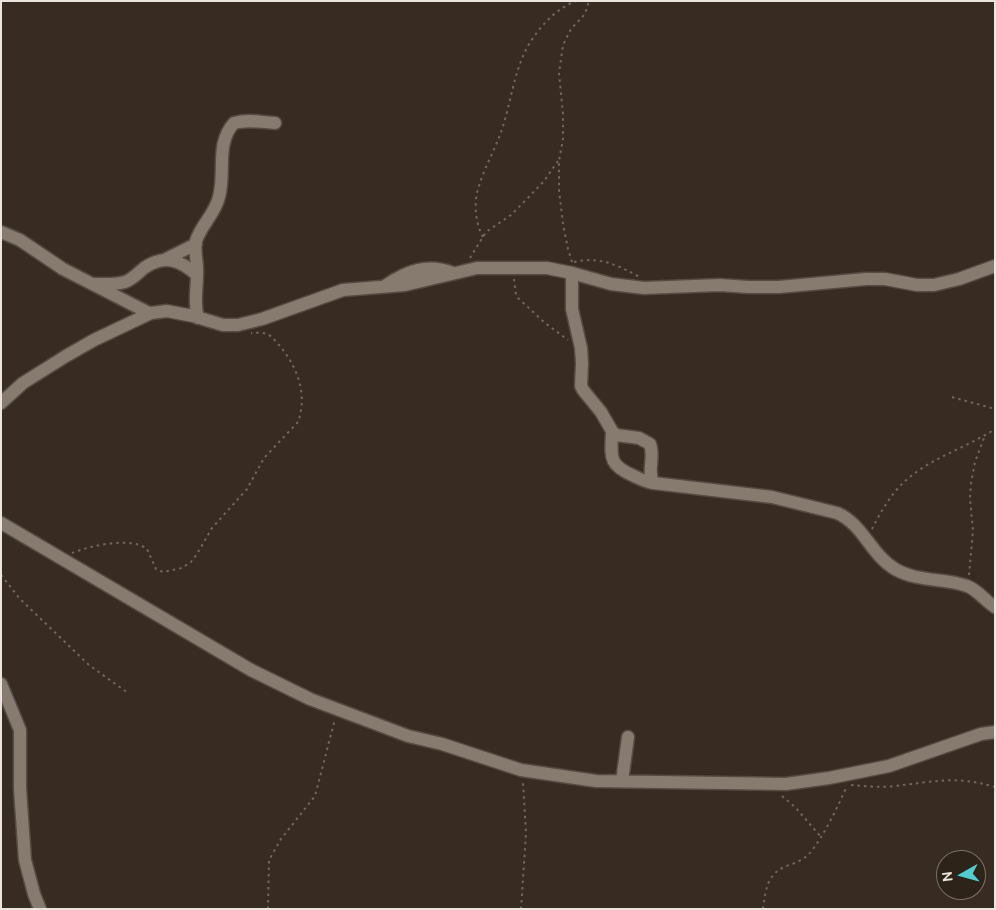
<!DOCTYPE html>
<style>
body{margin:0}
#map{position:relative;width:996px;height:910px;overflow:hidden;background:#382c22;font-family:Ubuntu,sans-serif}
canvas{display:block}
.frame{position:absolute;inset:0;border:2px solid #ece5de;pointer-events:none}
.north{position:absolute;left:936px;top:850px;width:50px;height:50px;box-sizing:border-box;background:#2d2318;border:1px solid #797167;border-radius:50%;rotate:263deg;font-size:14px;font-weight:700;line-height:20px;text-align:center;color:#ece5de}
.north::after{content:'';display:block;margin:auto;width:18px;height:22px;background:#51ccd1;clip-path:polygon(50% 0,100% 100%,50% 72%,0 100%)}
</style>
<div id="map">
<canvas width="996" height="910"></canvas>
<div class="frame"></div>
<div class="north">N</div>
</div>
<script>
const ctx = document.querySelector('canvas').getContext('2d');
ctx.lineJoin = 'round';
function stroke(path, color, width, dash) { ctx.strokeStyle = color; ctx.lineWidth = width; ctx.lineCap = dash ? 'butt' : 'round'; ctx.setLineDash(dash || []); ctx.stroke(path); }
const minor = new Path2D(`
 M1 232 20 240 63 269 149 313
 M164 260 196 244
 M572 273V309L581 348 582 363 581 386 583 390 601 412 612 431 616 435 639 438 650 444C655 457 647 470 653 483
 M93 284C103 284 115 285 125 282 133 279 138 273 144 268 165 254 180 260 197 275
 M385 286C407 271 427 263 453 273
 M198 318C193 301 198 285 197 268 197 260 194 249 196 241 201 225 215 214 219 197 226 172 215 144 234 123 248 119 261 122 275 123
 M1 403 23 383 66 356 94 340 151 313 167 311 193 316 223 325H238L262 319 343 290 405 285 477 268H547L572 273 611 284 644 288 720 285 748 287H779L866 279H885L917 285H934L959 279 995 266
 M612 431C611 457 608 465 634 476 640 479 646 482 653 483L772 497 837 513C863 524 871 555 895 569 917 582 944 578 967 586 978 590 985 601 995 607
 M1 523 251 670 310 699 408 736 442 744 521 770 596 781 786 784 829 778 889 766 981 734 995 732
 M1 684 20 730V789L25 860 34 894 40 909
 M622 781 628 737`);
stroke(minor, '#544b42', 15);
stroke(new Path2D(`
 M483 237C476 224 474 208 477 193 482 172 494 152 501 132 512 101 514 65 533 38 544 22 558 8 576 1
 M470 258 486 232 511 215 522 204 544 181 558 161
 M572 262 568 249 563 224 559 190V161L563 139V114L559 73 563 45 571 29 585 14 589 1
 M574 262C600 256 617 265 640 277
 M514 279 516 295 518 298 545 323 568 340
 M952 397 995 409
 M872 529C880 513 891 494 904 482 930 458 966 448 995 429
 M72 553C89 546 131 536 147 549L156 569 163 572 182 568 191 562 197 554 212 528 247 489 264 458 298 422C308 394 297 366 279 345 275 341 272 336 267 334 262 332 256 333 251 333
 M1 575 20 599 89 665 128 693
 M969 575 973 531 970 498 971 483 975 462 985 435
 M851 785C865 786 880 788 894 786 934 782 954 775 995 787
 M782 796 795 807 821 837
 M268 909 269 860 281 839 315 796 335 719
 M521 909 526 833 523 782
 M763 909C766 888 767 873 789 865 796 863 803 860 809 854 823 838 838 806 847 786`), '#71675e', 2, [2.5, 4]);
stroke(minor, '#877a6e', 12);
</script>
